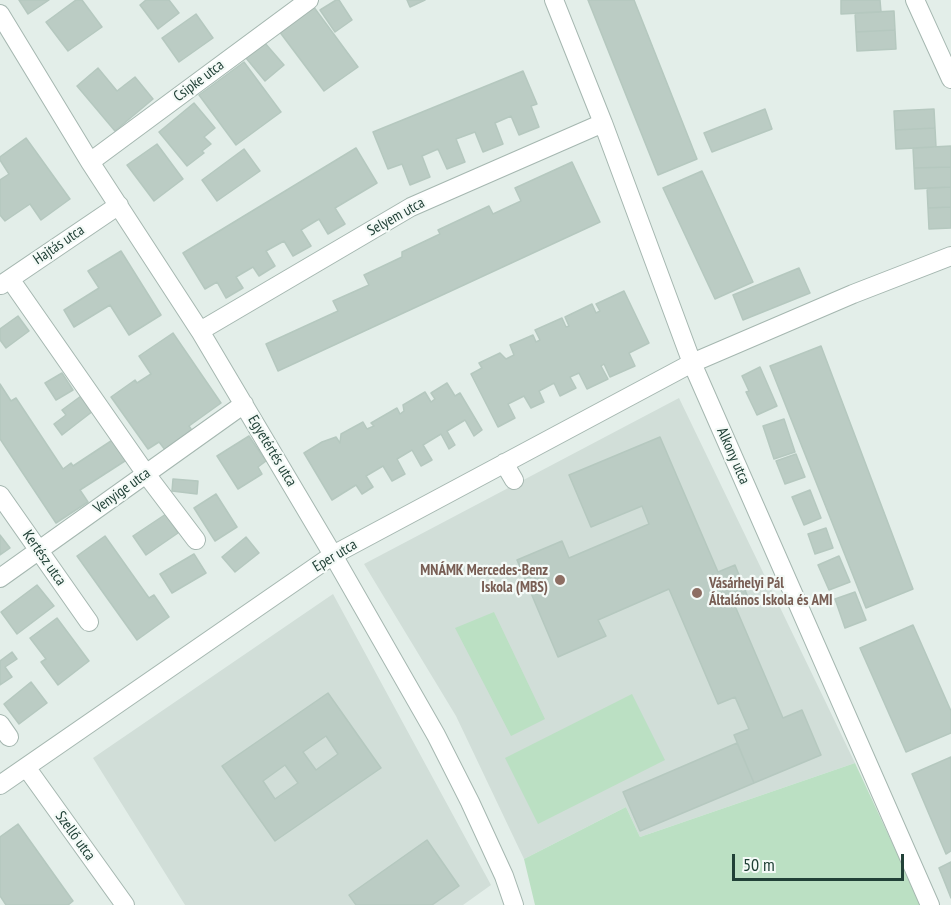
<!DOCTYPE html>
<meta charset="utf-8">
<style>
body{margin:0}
#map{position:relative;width:951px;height:905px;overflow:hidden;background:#e3eee9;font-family:"PT Sans Narrow",sans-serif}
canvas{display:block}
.scale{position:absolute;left:732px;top:854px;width:172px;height:27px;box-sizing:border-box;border:3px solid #214137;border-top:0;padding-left:8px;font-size:18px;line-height:21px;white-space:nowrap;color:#214137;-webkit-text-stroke:4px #f4faf7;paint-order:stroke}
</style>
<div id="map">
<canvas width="951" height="905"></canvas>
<div class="scale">50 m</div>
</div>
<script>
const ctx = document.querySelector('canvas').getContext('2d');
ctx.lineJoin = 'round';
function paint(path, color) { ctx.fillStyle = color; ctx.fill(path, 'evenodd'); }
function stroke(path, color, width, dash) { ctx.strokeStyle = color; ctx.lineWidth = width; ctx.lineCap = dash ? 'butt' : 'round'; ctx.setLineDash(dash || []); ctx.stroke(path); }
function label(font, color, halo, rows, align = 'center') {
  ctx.font = font + ' "PT Sans Narrow",sans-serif'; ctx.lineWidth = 4.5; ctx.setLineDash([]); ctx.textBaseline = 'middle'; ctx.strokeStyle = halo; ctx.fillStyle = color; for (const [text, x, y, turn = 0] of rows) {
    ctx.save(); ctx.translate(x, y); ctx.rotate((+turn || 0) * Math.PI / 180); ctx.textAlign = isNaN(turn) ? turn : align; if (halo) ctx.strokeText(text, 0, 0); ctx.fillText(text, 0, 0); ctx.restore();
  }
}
paint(new Path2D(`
 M679 398 855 763 640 837 626 807 524 859 456 716 364 564Z
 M333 594 491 885 463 905H185L93 758Z`), '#d1ded8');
paint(new Path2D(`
 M494 612 545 719 511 736 455 628Z
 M632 694 665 760 538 824 505 758Z
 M855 763 921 905H535L524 859 626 807 640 837Z`), '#bbe0c3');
const building = new Path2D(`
 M19 0H49L28 14Z
 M76 0H82L102 27 68 51 46 22Z
 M146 0H169L179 13 158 29 140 5Z
 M336 0H339L352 20 335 32 320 10Z
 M407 0H425L410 7Z
 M588 0H634L697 159 658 175Z
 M841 0H880L881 12 841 14Z
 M313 6 358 67 324 91 279 31Z
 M894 11 895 30 856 32 855 13Z
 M196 14 213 38 179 62 162 38Z
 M895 30 896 49 857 51 856 32Z
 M264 42 284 65 265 81 246 58Z
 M244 62 281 112 236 145 199 95Z
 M98 68 117 91 135 77 153 99 115 131 77 86Z
 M523 71 537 104 531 106 539 127 519 135 511 116 495 123 503 144 483 152 475 132 456 139 465 162 447 169 438 149 422 156 430 177 410 185 402 164 388 169 373 132Z
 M194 103 215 128 204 137 211 144 202 151 204 153 187 166 159 132Z
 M765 109 772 129 712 152 704 133Z
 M934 109 935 128 895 130 894 111Z
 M935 128 936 147 896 149 895 130Z
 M26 138 70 199 41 220 30 204 5 221 0 215V180L9 174 0 160V157Z
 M157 144 183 179 154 201 127 165Z
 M951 146V167L914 168 913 148Z
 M356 148 377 183 335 208 345 224 328 234 319 219 301 230 311 246 293 256 284 241 266 251 275 266 259 276 253 267 236 277 243 288 226 298 217 282 205 289 183 253Z
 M244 149 260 171 217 201 202 180Z
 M572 162 600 222 278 371 266 344 338 311 333 301 369 285 364 275 402 257V252L440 234 438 230 489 206 493 214 521 201 515 188Z
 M951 167V187L915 189 914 168Z
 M702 171 753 282 715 299 663 188Z
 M951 187V207L928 208 927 188Z
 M951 207V228L929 229 928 208Z
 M121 251 161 315 129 335 110 305 74 327 64 310 99 288 88 271Z
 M799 268 810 293 743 320 733 295Z
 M624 291 649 343 629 353 635 366 610 377 604 364 601 366 608 379 587 389 579 373 570 377 576 388 560 396 554 383 539 391 544 402 531 408 524 396 508 404 515 418 498 427 471 374 482 368 479 363 500 353 506 359 514 355 510 345 533 335 536 342 540 340 535 330 562 318 566 327 569 326 565 317 592 304 596 313 600 311 596 304Z
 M18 316 29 331 6 348 0 340V329Z
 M173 333 221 403 189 426 193 432 166 451 159 442 148 449 111 397 135 380 137 383 151 374 139 356Z
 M821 346 913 589 866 608 770 366Z
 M760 367 777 406 757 415 746 392 749 391 742 376Z
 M62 373 73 390 56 400 45 383Z
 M447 383 455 396 460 393 482 430 474 436 465 420 447 431 455 445 449 449 441 434 423 445 432 460 421 466 412 450 397 459 405 474 392 481 383 466 366 476 373 487 362 494 356 485 332 500 304 453 322 442 336 437 340 443 341 434 363 422 367 429 374 426 371 423 397 408 400 414 404 411 403 405 425 392 431 402 435 399 431 393Z
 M0 384 11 401 16 398 63 469 71 463 73 466 114 439 128 459 80 490 88 502 56 523 0 439Z
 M81 396 93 411 62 435 54 424 66 415 62 410Z
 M784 419 795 452 774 459 763 426Z
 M249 436 266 461 258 467 262 474 238 489 217 456Z
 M660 437 718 572 735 565 749 600 735 606 783 718 802 710 821 755 754 783 734 735 749 729 735 697 718 704 669 589 598 620 606 636 558 657 517 560 562 541 569 558 649 524 642 506 591 527 569 475Z
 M796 454 805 477 785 484 776 461Z
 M173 479 198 481 197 494 172 491Z
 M810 490 821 518 804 525 792 497Z
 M216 494 237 527 215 541 194 508Z
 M166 514 178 533 146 555 133 536Z
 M826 528 833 548 815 554 808 534Z
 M0 535 10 548 0 555Z
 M105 536 149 598 154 595 169 617 137 640 77 556Z
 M246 537 259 553 235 572 222 557Z
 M194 554 206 573 172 593 160 574Z
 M839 556 850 582 829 590 818 565Z
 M37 585 54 606 17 634 1 612Z
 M855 592 866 620 845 628 835 599Z
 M57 618 89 661 58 685 41 662 46 659 30 638Z
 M913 625 951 711V733L906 752 860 648Z
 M12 652 17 659 5 667 12 677 0 685V661Z
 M31 682 47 703 19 724 4 704Z
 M328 693 381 768 275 841 222 766ZM326 736 338 754 316 770 303 752ZM285 765 298 783 275 799 263 781Z
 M737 743 754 783 640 831 623 792Z
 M951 757V851L946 854 912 774Z
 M18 824 73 901 68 905H6L0 896V837Z
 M427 840 459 886 432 905H356L349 895Z
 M951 862V898L939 868Z`);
paint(building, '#bbccc4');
stroke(building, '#b5c8bf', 1.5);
const minor = new Path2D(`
 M554 0 603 123 692 363 930 905
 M915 0 951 79
 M0 14 90 162 200 331 333 555 436 735 470 802 504 876 514 905
 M90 162 309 0
 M10 279 146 474 196 540
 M1 285 119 205
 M200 331 411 207 603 123
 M504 463 514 480
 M0 495 89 622
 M0 578 244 404
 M0 724 9 737
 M26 767 125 905
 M0 785 333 555 692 363 853 294 951 256`);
stroke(minor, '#a5b7b0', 20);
stroke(minor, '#fff', 18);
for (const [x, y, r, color] of [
 [560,580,6,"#8d6e63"],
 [697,593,6,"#8d6e63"]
]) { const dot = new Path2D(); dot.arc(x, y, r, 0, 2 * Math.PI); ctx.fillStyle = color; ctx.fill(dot); stroke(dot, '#f4faf7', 2); }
label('15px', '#214137', '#f4faf7', [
 ["Csipke utca",199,81,-37],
 ["Selyem utca",396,217,-29],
 ["Hajtás utca",59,245,-34],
 ["Egyetértés utca",272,451,59],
 ["Alkony utca",733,456,66],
 ["Venyige utca",122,491,-36],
 ["Eper utca",335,556,-31],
 ["Kertész utca",44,558,55],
 ["Szellő utca",75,836,54]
]);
label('bold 15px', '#785e54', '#f4faf7', [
 ["MNÁMK Mercedes-Benz",548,571],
 ["Iskola (MBS)",548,588],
 ["Vásárhelyi Pál",709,584,"left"],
 ["Általános Iskola és AMI",709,601,"left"]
], 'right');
</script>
